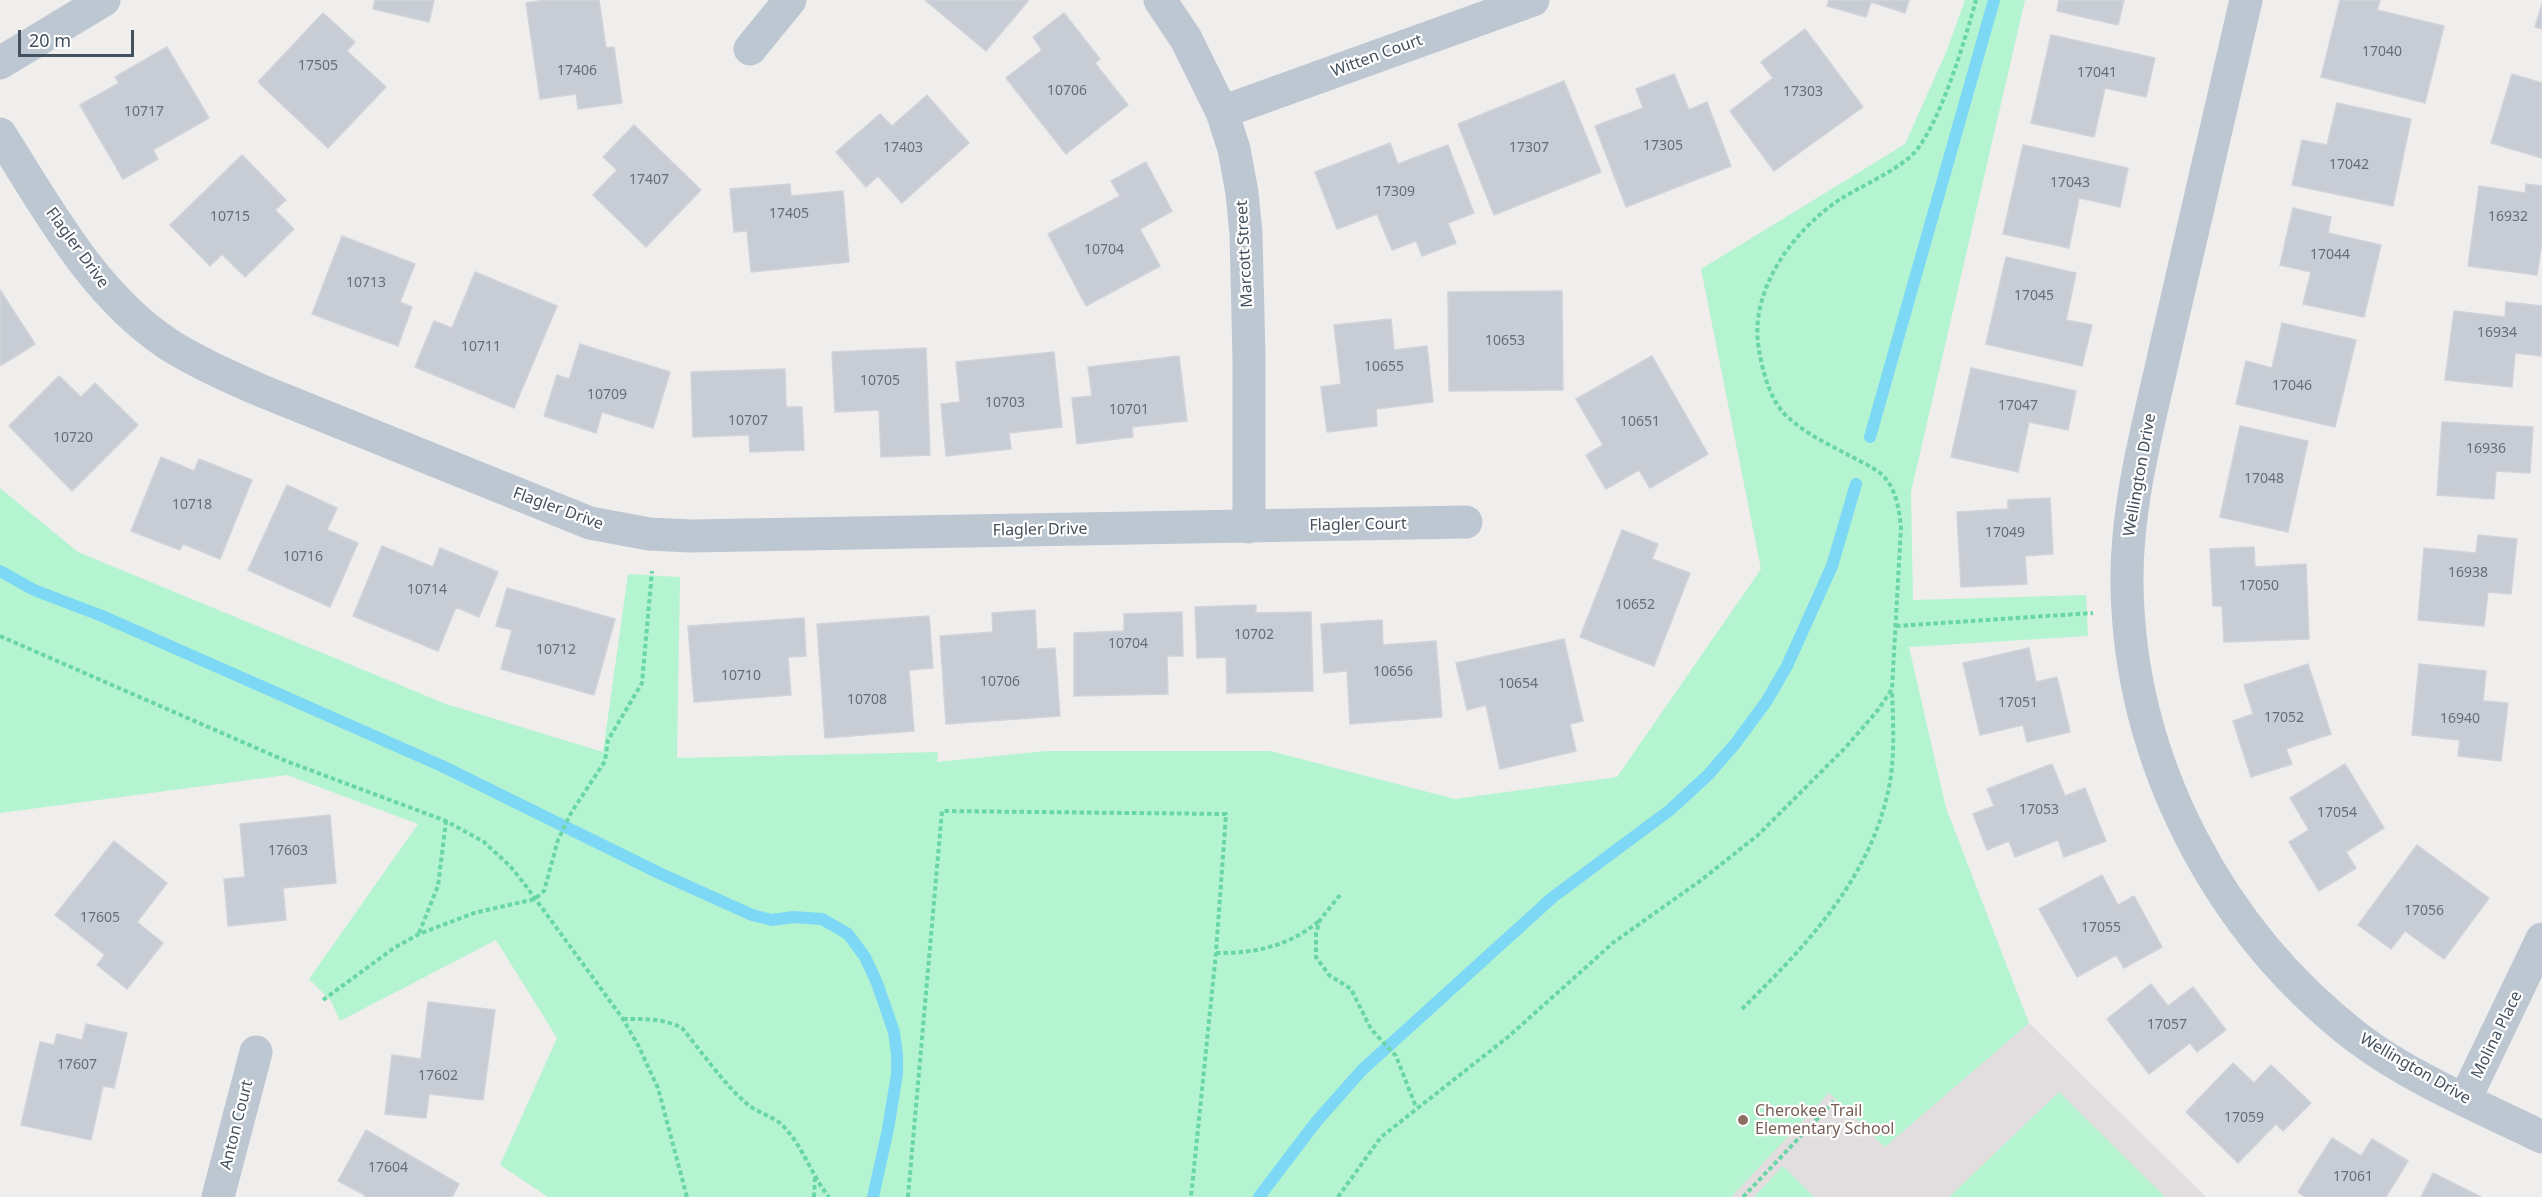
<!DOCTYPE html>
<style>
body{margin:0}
#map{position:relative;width:2542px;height:1197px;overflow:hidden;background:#f0eded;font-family:"Noto Sans",sans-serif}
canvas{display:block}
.scale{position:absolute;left:18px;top:30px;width:116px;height:27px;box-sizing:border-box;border:3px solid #43505d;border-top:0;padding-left:8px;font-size:18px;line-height:21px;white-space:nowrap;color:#43505d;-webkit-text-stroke:4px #fff;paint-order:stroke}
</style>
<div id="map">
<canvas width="2542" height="1197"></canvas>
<div class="scale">20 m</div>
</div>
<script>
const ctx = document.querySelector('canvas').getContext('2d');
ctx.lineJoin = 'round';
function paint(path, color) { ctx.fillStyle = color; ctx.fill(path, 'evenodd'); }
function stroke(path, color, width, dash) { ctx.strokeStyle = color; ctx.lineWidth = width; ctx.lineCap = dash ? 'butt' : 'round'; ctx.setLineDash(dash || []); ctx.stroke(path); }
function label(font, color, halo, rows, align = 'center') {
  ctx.font = font + ' "Noto Sans",sans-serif'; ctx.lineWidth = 4.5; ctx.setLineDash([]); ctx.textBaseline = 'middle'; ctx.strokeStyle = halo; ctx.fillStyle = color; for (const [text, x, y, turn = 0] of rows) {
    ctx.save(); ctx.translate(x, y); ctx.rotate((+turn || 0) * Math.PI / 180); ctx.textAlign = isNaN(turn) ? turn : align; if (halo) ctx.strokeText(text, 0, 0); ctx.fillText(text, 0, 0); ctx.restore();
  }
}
paint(new Path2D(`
 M1739 1005 1884 1146 2029 1023 2206 1197H1554Z`), '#e2dedf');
paint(new Path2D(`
 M1965 0H2025L1911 492 1913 600 2086 595 2088 636 1909 647 1946 808 2029 1023 1885 1147 1829 1093 1731 1197H548L500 1165 557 1038 496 940 340 1021 331 1001 309 979 418 824 287 775 0 813V488L78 552 446 704 603 752 628 574 680 577 677 758 938 752 937 762 1046 751H1270L1455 799 1617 777 1761 569 1701 269 1905 144 1947 50Z
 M2059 1092 2165 1197H1949Z
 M1783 1166 1814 1197H1754Z`), '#b5f4d0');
stroke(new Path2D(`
 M1870 437 1994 0
 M0 571 34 590 102 616 442 766 659 873 752 915 772 920 793 917 822 919 848 934 865 957 877 983 894 1032 897 1054V1074L888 1129 873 1197
 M1259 1197 1316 1122 1362 1070 1553 897 1670 810 1708 775 1735 744 1766 702 1787 666 1832 566 1856 484`), '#7dd8f6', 12);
const building = new Path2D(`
 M375 0H434L429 22 373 9Z
 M545 0H599L606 48 614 47 622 103 578 109 576 94 540 99 526 3Z
 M925 0H1026L1028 1 986 51Z
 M1829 0H1909L1905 13 1871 2 1866 17 1827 6Z
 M2059 0H2124L2118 25 2057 11Z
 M2340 0H2380L2377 10 2444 26 2425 103 2321 77Z
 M2542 4V29L2535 27Z
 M323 13 355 42 347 51 386 87 328 148 258 82Z
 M1064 13 1100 59 1095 63 1128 105 1066 154 1006 78 1042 50 1033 37Z
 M1805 29 1863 107 1774 171 1730 111 1773 78 1761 62Z
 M2051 35 2155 58 2146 97 2105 88 2094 137 2031 123Z
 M167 47 209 118 153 150 158 159 123 179 80 105 119 83 115 77Z
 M1674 74 1689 110 1707 102 1731 166 1626 207 1595 126 1643 108 1636 89Z
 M2512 74 2542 83V158L2491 143Z
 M1564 81 1601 172 1494 215 1458 124Z
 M927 95 969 143 902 203 878 176 866 187 836 152 880 114 892 126Z
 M2337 103 2411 119 2393 206 2292 185 2302 140 2327 145Z
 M634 125 701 190 646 247 593 195 617 170 603 157Z
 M1390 143 1398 164 1448 145 1474 213 1448 223 1456 243 1422 256 1416 241 1392 250 1377 214 1337 229 1315 172Z
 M2023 145 2128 168 2120 207 2079 198 2069 248 2003 234Z
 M242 155 286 200 275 210 294 229 245 277 222 254 210 266 170 225Z
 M1146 162 1172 211 1140 229 1160 266 1086 306 1048 234 1120 196 1111 181Z
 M790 184 791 196 843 191 849 262 751 272 747 231 734 232 730 189Z
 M2526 184 2542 186V242L2537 275 2468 266 2479 186 2525 193Z
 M2293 208 2331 217 2328 233 2381 245 2364 317 2303 304 2311 272 2280 265Z
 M342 236 415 264 400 302 412 307 398 346 312 314Z
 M2006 257 2076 273 2066 320 2092 325 2082 366 1986 344Z
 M475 272 557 306 514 408 415 367 434 321 452 328Z
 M0 290 35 344 0 366Z
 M1562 291 1563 390 1449 391 1448 292Z
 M2506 302 2542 306 2541 356 2515 353 2512 387 2445 380 2454 311 2505 317Z
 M1391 319 1394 350 1427 346 1433 402 1376 409 1377 426 1327 432 1321 387 1341 384 1334 325Z
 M2282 323 2356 340 2335 427 2236 404 2246 361 2272 368Z
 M580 344 670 372 653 428 602 412 596 433 544 416 557 375 569 379Z
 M926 348 930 455 881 457 879 410 835 412 832 352Z
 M1054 352 1062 427 1009 433 1011 449 946 456 941 404 960 402 956 362Z
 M1179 356 1187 421 1132 427 1133 437 1077 444 1072 398 1092 396 1088 367Z
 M1652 356 1708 454 1650 488 1639 470 1606 489 1586 455 1603 445 1576 399Z
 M1971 368 2076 391 2068 430 2029 422 2018 472 1951 457Z
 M785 369 786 407H802L804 450 750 452 749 435 693 437 691 372Z
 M59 376 81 397 95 383 138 425 72 491 9 426Z
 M2442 422 2533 427 2530 473 2496 471 2494 499 2437 495Z
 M2240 426 2308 441 2288 532 2220 517Z
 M161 457 194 471 199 459 252 480 220 559 183 544 180 550 131 531Z
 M287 485 337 508 327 530 358 543 330 607 248 570Z
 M2050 498 2053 554 2025 556 2027 584 1961 587 1957 512 2008 509V500Z
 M1622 530 1658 544 1652 559 1690 573 1654 666 1580 637Z
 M2478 535 2517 539 2511 594 2488 592 2484 626 2418 620 2424 548 2476 553Z
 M382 546 433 567 440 548 498 572 479 617 456 607 438 651 353 616Z
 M2254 547 2255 567 2306 564 2309 639 2224 642 2222 606H2213L2210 549Z
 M507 588 615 619 594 695 501 669 512 630 496 626Z
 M1256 605V613L1311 612 1313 691 1227 693 1226 657 1197 658 1195 607Z
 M1035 610 1037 649 1055 648 1060 716 946 724 940 636 993 632 992 613Z
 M1182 612 1183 656H1167L1168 694 1074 696V633L1124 631V614Z
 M929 616 933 668 909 670 914 731 825 738 817 624Z
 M804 618 806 656 788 657 791 695 694 702 688 626Z
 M1382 620 1383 645 1436 641 1442 717 1350 724 1347 671 1324 673 1321 624Z
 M1564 639 1583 721 1570 724 1576 751 1500 769 1486 705 1467 710 1456 663Z
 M2029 648 2036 682 2057 677 2070 732 2027 742 2023 725 1980 735 1963 663Z
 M2308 664 2331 734 2286 749 2292 764 2251 777 2233 721 2253 714 2244 685Z
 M2419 664 2486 671 2483 701 2508 703 2501 761 2458 756 2460 740 2412 735Z
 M2052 764 2065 796 2085 788 2106 841 2064 857 2058 840 2015 857 2009 841 1987 850 1973 814 1994 806 1987 789Z
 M2345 764 2384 828 2346 852 2356 868 2319 891 2289 842 2309 830 2290 798Z
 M330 815 336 883 283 888 286 920 228 926 224 879 245 877 240 824Z
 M114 841 167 883 137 922 163 943 127 989 97 965 105 955 55 915Z
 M2417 845 2489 898 2444 959 2405 931 2391 949 2358 925Z
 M2102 875 2118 905 2134 896 2162 947 2124 968 2116 955 2077 977 2039 909Z
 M2151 984 2168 1006 2193 987 2226 1030 2197 1052 2190 1043 2149 1074 2107 1019Z
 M428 1002 495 1010 483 1100 429 1094 426 1118 385 1114 392 1055 421 1059Z
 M86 1024 127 1033 114 1088 103 1086 91 1140 21 1125 40 1042 54 1045 57 1034 82 1040Z
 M2233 1063 2254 1083 2271 1065 2311 1103 2283 1131 2276 1124 2238 1163 2186 1112Z
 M366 1130 459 1184 452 1197H364L365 1195 338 1181Z
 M2332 1138 2361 1156 2372 1139 2408 1161 2386 1197H2305L2298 1192Z
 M2433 1173 2481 1197H2421Z`);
paint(building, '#c8ccd4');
stroke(building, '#d0d3da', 1.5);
stroke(new Path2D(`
 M1896 626 2093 613
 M0 636 286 761 446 821 484 842 510 866 523 882 583 964 623 1019 638 1045 658 1088 687 1197
 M1340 895 1320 920 1316 933V957L1329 975 1351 989 1371 1029 1396 1056 1416 1107
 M419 933 438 886 446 821
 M1216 953C1255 953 1288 947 1319 921
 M323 1000 394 948 419 934 474 913 535 899 544 891 558 840 571 813 605 761 608 740 642 683 652 571
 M1742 1009C1807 945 1873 876 1890 782 1895 752 1893 720 1892 690
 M623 1019C644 1019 663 1018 682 1028 701 1051 724 1084 746 1103 758 1114 773 1115 784 1127 804 1148 811 1175 829 1197
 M814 1197 815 1177
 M908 1197 942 811 1226 814 1216 953 1191 1197
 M1338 1197 1381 1137 1508 1037 1614 942 1700 881 1758 835 1846 747 1878 710 1892 689 1901 527C1899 510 1897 493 1886 479 1879 470 1867 465 1856 459 1834 447 1809 436 1790 419 1771 404 1763 373 1759 350 1748 290 1794 229 1842 198 1862 186 1901 168 1915 152 1941 121 1965 40 1976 0
 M1743 1197 1835 1100`), '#69d6a5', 4, [4.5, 3]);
stroke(new Path2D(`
 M1160 0 1186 39 1222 112 1234 149 1242 193 1246 234 1249 358V527
 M2246 0C2219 115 2192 230 2166 346 2149 424 2126 503 2127 583 2129 761 2219 932 2359 1039 2414 1080 2481 1107 2542 1137
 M750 49 790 0
 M0 63 104 0
 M1222 112 1533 0
 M0 134C48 209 92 293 168 344 198 363 230 377 262 391L590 523 649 534 691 536 1466 522
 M2465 1099 2542 939
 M218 1197 256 1052`), '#bcc7d2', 33);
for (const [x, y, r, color] of [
 [1743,1120,6,"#8d6e63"]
]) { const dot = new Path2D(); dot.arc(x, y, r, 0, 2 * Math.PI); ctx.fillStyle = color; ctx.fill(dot); stroke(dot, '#fff', 2); }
label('14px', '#646f7b', null, [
 ["17040",2382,52],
 ["17505",318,66],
 ["17406",577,71],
 ["17041",2097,73],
 ["10706",1067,91],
 ["17303",1803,92],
 ["10717",144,112],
 ["17305",1663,146],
 ["17403",903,148],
 ["17307",1529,148],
 ["17042",2349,165],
 ["17407",649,180],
 ["17043",2070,183],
 ["17309",1395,192],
 ["17405",789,214],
 ["10715",230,217],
 ["16932",2508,217],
 ["10704",1104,250],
 ["17044",2330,255],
 ["10713",366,283],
 ["17045",2034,296],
 ["16934",2497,333],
 ["10653",1505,341],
 ["10711",481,347],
 ["10655",1384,367],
 ["10705",880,381],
 ["17046",2292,386],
 ["10709",607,395],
 ["10703",1005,403],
 ["17047",2018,406],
 ["10701",1129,410],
 ["10707",748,421],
 ["10651",1640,422],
 ["10720",73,438],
 ["16936",2486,449],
 ["17048",2264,479],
 ["10718",192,505],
 ["17049",2005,533],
 ["10716",303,557],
 ["16938",2468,573],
 ["17050",2259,586],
 ["10714",427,590],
 ["10652",1635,605],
 ["10702",1254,635],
 ["10704",1128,644],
 ["10712",556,650],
 ["10656",1393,672],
 ["10710",741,676],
 ["10706",1000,682],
 ["10654",1518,684],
 ["10708",867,700],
 ["17051",2018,703],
 ["17052",2284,718],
 ["16940",2460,719],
 ["17053",2039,810],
 ["17054",2337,813],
 ["17603",288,851],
 ["17056",2424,911],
 ["17605",100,918],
 ["17055",2101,928],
 ["17057",2167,1025],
 ["17607",77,1065],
 ["17602",438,1076],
 ["17059",2244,1118],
 ["17604",388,1168],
 ["17061",2353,1177]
]);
label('16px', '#43505d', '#fff', [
 ["Witten Court",1377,56,-20],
 ["Flagler Drive",77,248,54],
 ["Marcott Street",1245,254,-93],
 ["Wellington Drive",2140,475,-80],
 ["Flagler Drive",558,509,20],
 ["Flagler Court",1358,525,-1],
 ["Flagler Drive",1040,530,-1],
 ["Molina Place",2497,1035,-64],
 ["Wellington Drive",2415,1069,30],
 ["Anton Court",237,1125,-76]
]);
label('16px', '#785e54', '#fff', [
 ["Cherokee Trail",1755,1111],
 ["Elementary School",1755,1129]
], 'left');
</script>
